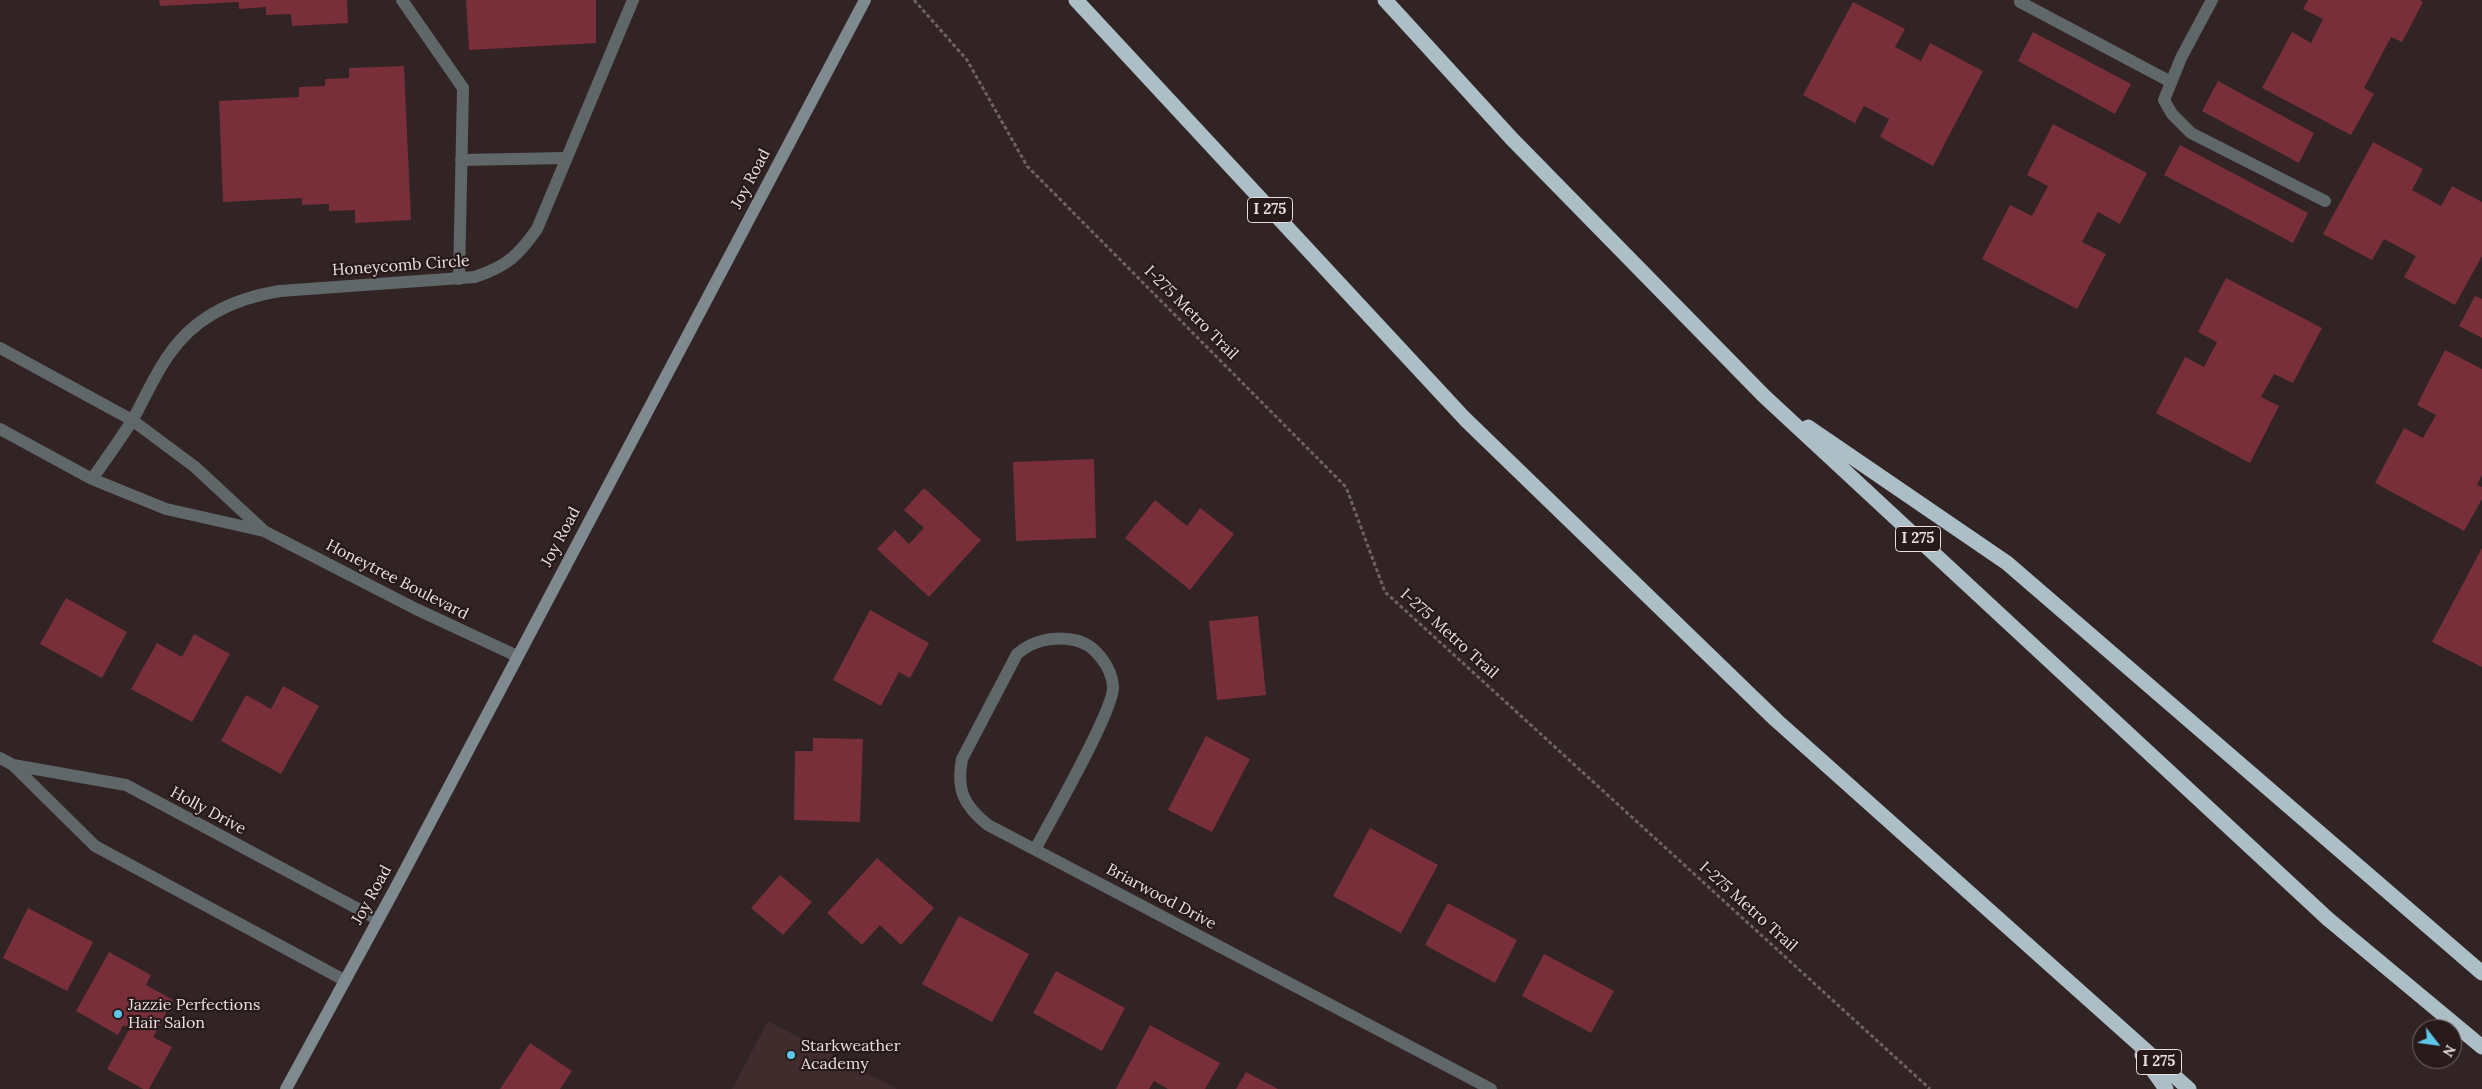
<!DOCTYPE html>
<style>
body{margin:0}
#map{position:relative;width:2482px;height:1089px;overflow:hidden;background:#322324;font-family:Lora,serif}
canvas{display:block}
.north{position:absolute;left:2412px;top:1019px;width:50px;height:50px;box-sizing:border-box;background:#28191b;border:1px solid #756869;border-radius:50%;rotate:120deg;font-size:14px;font-weight:700;line-height:20px;text-align:center;color:#e9dfdf}
.north::after{content:'';display:block;margin:auto;width:18px;height:22px;background:#5dc7e8;clip-path:polygon(50% 0,100% 100%,50% 72%,0 100%)}
</style>
<div id="map">
<canvas width="2482" height="1089"></canvas>
<div class="north">N</div>
</div>
<script>
const ctx = document.querySelector('canvas').getContext('2d');
ctx.lineJoin = 'round';
function paint(path, color) { ctx.fillStyle = color; ctx.fill(path, 'evenodd'); }
function stroke(path, color, width, dash) { ctx.strokeStyle = color; ctx.lineWidth = width; ctx.lineCap = dash ? 'butt' : 'round'; ctx.setLineDash(dash || []); ctx.stroke(path); }
function label(font, color, halo, rows, align = 'center') {
  ctx.font = font + ' Lora,serif'; ctx.lineWidth = 4.5; ctx.setLineDash([]); ctx.textBaseline = 'middle'; ctx.strokeStyle = halo; ctx.fillStyle = color; for (const [text, x, y, turn = 0] of rows) {
    ctx.save(); ctx.translate(x, y); ctx.rotate((+turn || 0) * Math.PI / 180); ctx.textAlign = isNaN(turn) ? turn : align; if (halo) ctx.strokeText(text, 0, 0); ctx.fillText(text, 0, 0); ctx.restore();
  }
}
paint(new Path2D(`
 M768 1021 897 1089H732Z`), '#402c2d');
paint(new Path2D(`
 M159 0H347L348 23 292 26 291 14 266 15V7L239 9V2L160 6Z
 M466 0H596V43L469 50Z
 M2308 0H2420L2423 2 2402 42 2391 37 2364 88 2374 94 2351 135 2262 88 2292 32 2311 43 2323 19 2303 9Z
 M1853 2 1905 29 1895 47 1921 61 1930 43 1983 71 1933 166 1880 137 1889 119 1864 106 1855 123 1803 95Z
 M2033 32 2131 84 2115 114 2018 61Z
 M404 66 411 220 355 223V210L329 211V204L302 205V198L223 202 219 101 299 97V87L325 86V79L349 78V68Z
 M2218 81 2314 133 2299 163 2202 111Z
 M2053 124 2147 173 2120 224 2098 212 2082 242 2106 254 2077 309 1982 259 2010 205 2032 216 2048 186 2027 175Z
 M2373 142 2423 169 2412 190 2441 206 2452 186 2482 202V256L2455 305 2404 277 2416 256 2384 239 2372 260 2323 234Z
 M2180 145 2308 213 2293 243 2164 175Z
 M2226 278 2322 328 2293 383 2274 374 2261 397 2279 406 2250 463 2156 413 2185 357 2204 367 2217 342 2198 332Z
 M2475 296 2482 299V338L2459 326Z
 M2445 350 2482 369V475L2477 485 2482 487V499L2464 531 2375 483 2404 428 2423 438 2436 415 2417 405Z
 M1094 459 1096 538 1016 541 1013 462Z
 M924 488 981 540 929 597 877 549 895 530 909 544 924 528 904 510Z
 M1155 500 1187 526 1200 508 1234 534 1190 590 1125 538Z
 M2482 548V667L2432 642Z
 M66 598 127 632 102 678 40 644Z
 M870 610 929 643 910 678 899 672 881 706 833 680Z
 M1258 616 1266 695 1217 700 1209 621Z
 M194 634 230 654 192 722 131 689 157 643 182 657Z
 M283 686 319 706 281 774 221 741 246 695 271 709Z
 M1206 736 1250 759 1212 832 1168 810Z
 M813 738 863 739 860 822 794 820 795 751H813Z
 M1370 828 1438 865 1401 933 1333 896Z
 M877 858 934 908 901 945 880 925 862 945 827 913Z
 M780 875 812 902 783 935 751 908Z
 M1448 903 1517 940 1495 983 1425 945Z
 M28 908 93 942 67 991 3 958Z
 M959 916 1029 954 992 1022 922 984Z
 M109 952 151 975 146 985 173 1000 153 1037 172 1047 149 1089H143L107 1069 130 1028 123 1025 118 1035 76 1011Z
 M1544 954 1614 991 1591 1033 1522 996Z
 M1056 971 1125 1008 1102 1051 1033 1013Z
 M1150 1025 1220 1063 1205 1089H1168L1154 1081 1149 1089H1116Z
 M530 1043 572 1071 560 1089H500Z
 M1246 1072 1278 1089H1236Z`), '#792f3a');
stroke(new Path2D(`
 M914 0 967 60 1027 166 1346 487 1385 592 1930 1089`), '#6f6162', 3, [4, 2.5]);
stroke(new Path2D(`
 M402 0 463 88 459 279
 M2212 0 2181 58 2164 100 2172 114 2191 133 2325 201
 M2020 2 2171 82
 M461 160 566 158`), '#5f6769', 12);
stroke(new Path2D(`
 M0 348 132 420 195 467 264 531
 M0 429 92 479 166 509 264 531 416 609 517 656
 M92 479C106 459 120 440 133 419 145 398 154 376 168 356 194 317 235 298 280 291L475 277C507 266 518 256 537 229L633 0
 M0 758 13 765 95 846 344 980
 M13 765 126 785 377 919
 M1036 848C1050 821 1114 710 1113 687 1112 667 1094 643 1074 640 1054 636 1033 640 1017 654L962 759C956 790 964 806 988 825L1491 1089`), '#5f6769', 12);
stroke(new Path2D(`
 M286 1089 397 885 865 0`), '#7e8a8f', 12);
stroke(new Path2D(`
 M1076 0 1465 419 1776 720 2189 1089
 M1385 0 1512 139 1764 396 2328 919 2482 1047
 M1808 427 2007 563 2482 973
 M2142 1055 2166 1089`), '#acbfc6', 15);
for (const [x, y, r, color] of [
 [118,1014,5,"#5dc7e8"],
 [791,1055,5,"#5dc7e8"]
]) { const dot = new Path2D(); dot.arc(x, y, r, 0, 2 * Math.PI); ctx.fillStyle = color; ctx.fill(dot); stroke(dot, '#28191b', 2); }
for (const [x, y, w] of [
 [1270,210,45],
 [1918,539,45],
 [2159,1062,45]
]) { const box = new Path2D(); box.roundRect(x - w / 2, y - 12.5, w, 25, 4); ctx.fillStyle = '#28191b'; ctx.fill(box); stroke(box, '#e9dfdf', 1); }
label('bold 15px', '#e9dfdf', null, [
 ["I 275",1270,210],
 ["I 275",1918,539],
 ["I 275",2159,1062]
]);
label('16px', '#e9dfdf', '#28191b', [
 ["Joy Road",751,179,-62],
 ["Honeycomb Circle",401,266,-4],
 ["I-275 Metro Trail",1191,313,45],
 ["Joy Road",561,537,-62],
 ["Honeytree Boulevard",397,580,27],
 ["I-275 Metro Trail",1449,634,42],
 ["Holly Drive",208,811,28],
 ["Joy Road",372,895,-61],
 ["Briarwood Drive",1161,897,28],
 ["I-275 Metro Trail",1748,907,42]
]);
label('16px', '#e9dfdf', '#28191b', [
 ["Jazzie Perfections",128,1005],
 ["Hair Salon",128,1023],
 ["Starkweather",801,1046],
 ["Academy",801,1064]
], 'left');
</script>
